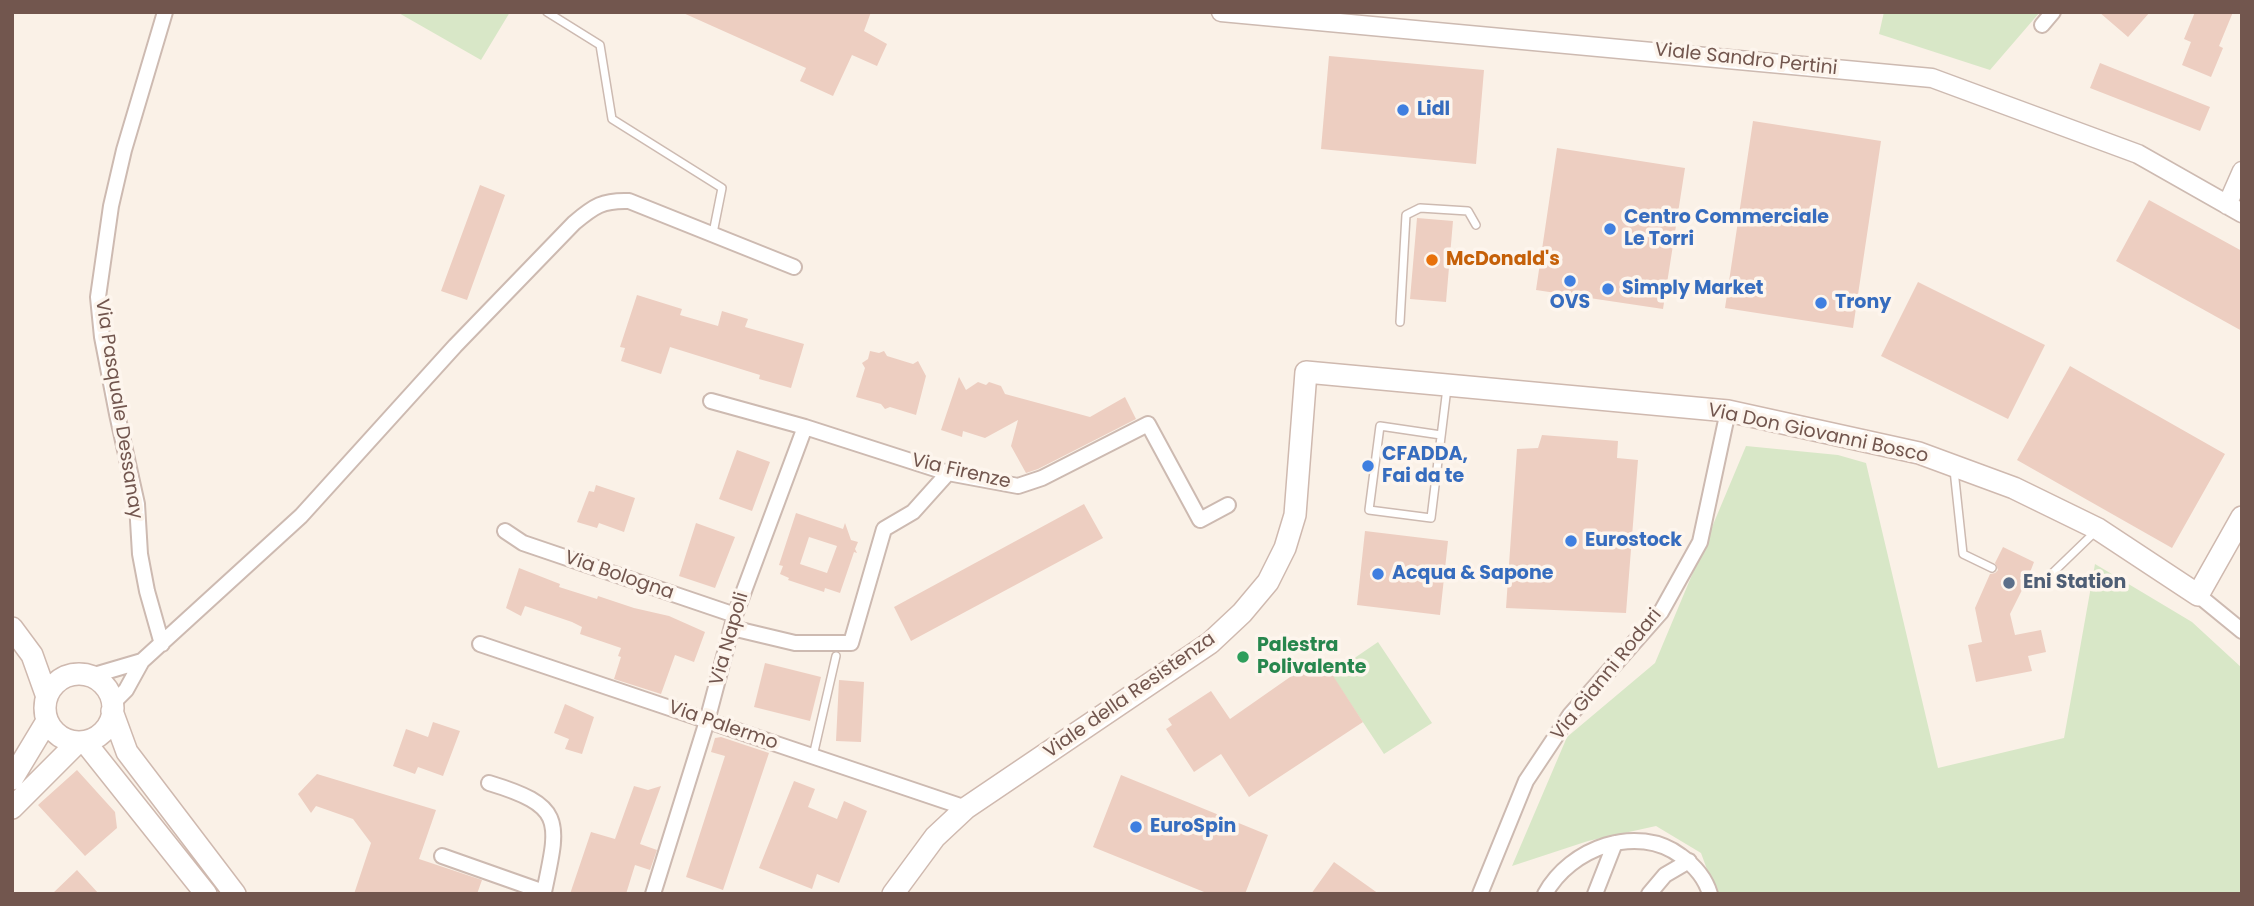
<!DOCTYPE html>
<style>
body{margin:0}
#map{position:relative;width:2254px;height:906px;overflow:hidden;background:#faf1e7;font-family:Poppins,sans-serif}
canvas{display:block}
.frame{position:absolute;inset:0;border:14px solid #72564e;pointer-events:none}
</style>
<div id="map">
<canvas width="2254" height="906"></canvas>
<div class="frame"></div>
</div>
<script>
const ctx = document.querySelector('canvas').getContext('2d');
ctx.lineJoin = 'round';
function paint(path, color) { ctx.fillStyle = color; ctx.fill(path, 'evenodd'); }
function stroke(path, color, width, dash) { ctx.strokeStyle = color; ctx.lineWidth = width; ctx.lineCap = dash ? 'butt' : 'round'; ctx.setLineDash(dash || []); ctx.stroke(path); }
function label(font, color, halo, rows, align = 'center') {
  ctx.font = font + ' Poppins,sans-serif'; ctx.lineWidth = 7; ctx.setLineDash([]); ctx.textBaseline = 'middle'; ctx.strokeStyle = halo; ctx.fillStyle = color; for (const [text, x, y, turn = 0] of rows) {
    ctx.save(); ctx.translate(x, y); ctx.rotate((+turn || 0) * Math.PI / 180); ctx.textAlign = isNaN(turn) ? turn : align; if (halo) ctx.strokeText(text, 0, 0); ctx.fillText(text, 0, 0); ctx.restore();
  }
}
paint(new Path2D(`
 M397 12H510L481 60Z
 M1884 12H2040L1990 70 1879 34Z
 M1746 446 1838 455 1866 463 1938 768 2064 738 2095 564 2192 622 2242 668V894H1716L1701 853 1656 826 1588 841 1512 866 1567 737 1655 663Z
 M1378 642 1432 723 1384 754 1331 674Z`), '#d8e7c7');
paint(new Path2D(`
 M681 12H871L864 31 887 44 877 66 852 55 833 96 800 81 806 68Z
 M2099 12H2150L2128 37Z
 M2195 12H2233L2219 46 2223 48 2211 77 2182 65 2191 42 2184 39Z
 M1329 56 1484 70 1476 164 1321 149Z
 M2100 63 2210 107 2200 131 2090 88Z
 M1753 121 1881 141 1853 328 1725 308Z
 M1557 148 1685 168 1663 309 1536 290Z
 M480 185 505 195 467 300 441 291Z
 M2149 200 2242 251V331L2116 261Z
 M1417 218 1453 221 1446 302 1410 299Z
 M1918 282 2045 345 2008 419 1881 356Z
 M637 295 682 309 680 315 718 326 722 311 748 319 745 327 804 344 791 388 759 379 760 375 670 347 661 374 621 361 625 348 620 347Z
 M870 351 879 353 884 351 887 356 913 364 918 361 926 376 916 415 890 407 885 409 881 404 856 397 865 368 862 363 868 359Z
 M2070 366 2225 454 2172 548 2017 460Z
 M959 377 966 390 978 382 986 385 989 382 1001 386 1005 394 1090 417 1125 397 1136 419 1038 469 1026 473 1011 446 1018 420 985 438 963 431 962 437 941 430Z
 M1542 435 1618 441 1617 458 1638 460 1626 613 1506 608 1517 449 1538 448Z
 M737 450 770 462 752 511 719 499Z
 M596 485 635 498 624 532 599 523 597 528 577 522 589 491 594 492Z
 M1084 504 1103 538 911 641 894 607Z
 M796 513 843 529 845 523 851 540 858 542 855 549 857 553 854 552 840 593 825 588 824 592 788 580 789 578 780 574 783 566 779 565ZM809 537 837 546 827 573 800 564Z
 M696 523 735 537 715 588 679 576Z
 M1365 531 1448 541 1440 615 1357 605Z
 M2003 547 2034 562 2029 575H2023L2020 578 2024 586 2010 614 2015 635 2041 630 2046 652 2028 656 2032 671 1976 682 1968 645 1982 642 1975 608 1990 574 1995 573 1998 570 1995 563Z
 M519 568 560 584 559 587 597 599 598 596 634 608 669 616 705 632 694 662 675 655 661 694 614 679 621 657 618 656 621 648 580 634 582 627 572 622 525 606 521 616 506 608Z
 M1313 661 1318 670 1326 665 1363 722 1249 797 1221 754 1194 772 1166 729 1172 725 1168 719 1211 691 1230 719Z
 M765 663 821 677 810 721 754 707Z
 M839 680 864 682 861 742 836 741Z
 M565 704 594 717 582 754 565 749 569 739 554 733Z
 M433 722 460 731 443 776 418 767 415 774 393 766 406 729 428 737Z
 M721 737 769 753 723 890 686 877 725 756 711 752 715 738Z
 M77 770 115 812 117 828 85 856 38 805Z
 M317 774 436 810 419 859 482 880 477 894H354L371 843 353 819 316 806 311 813 298 794Z
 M1121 775 1268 835 1245 894H1209L1093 847Z
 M794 781 815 789 808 807 837 819 844 801 867 811 839 883 817 874 812 889 759 868Z
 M634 786 648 790 661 786 640 844 657 850 650 870 635 865 626 894H570L591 832 615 839Z
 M1334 862 1379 894H1311Z
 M77 870 99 894H52Z`), '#edcec1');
const service = new Path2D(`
 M547 12 600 45 612 119 722 188 713 233
 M1400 322 1406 215 1420 208 1468 211 1476 225
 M1441 435 1380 426 1369 510 1431 518 1447 388
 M1954 470 1963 554 1992 568
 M2026 580 2039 586 2097 530
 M813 756 836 656`);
const minor = new Path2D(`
 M2042 25 2053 12
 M711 401 805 427 948 473 1018 486 1042 478 1148 424 1200 520 1228 505
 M505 531 523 543 735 615
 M2198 595 2242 631
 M732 628 795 643H851L884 529 913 512 948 473
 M162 644 147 591 140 554 137 504 117 414 102 337 98 297 111 206 124 150 165 12
 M480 644 966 808
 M91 676 142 661
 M112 704 126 690 142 661 301 516 455 346 574 223C594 206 603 200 629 201L794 267
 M442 856 544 892C559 821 565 806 489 783
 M653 894 707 721 735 615 805 427
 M1480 894 1526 781 1570 715 1661 612 1700 542 1728 411
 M1545 894C1570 848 1637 823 1681 856 1695 866 1705 877 1710 894
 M1595 894 1615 843
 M1649 894 1665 875 1689 861`);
const tertiary = new Path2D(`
 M1221 12 1932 78 2138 154 2242 213
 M2227 205 2242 171`);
const secondary = new Path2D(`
 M12 628 32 655 47 697
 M45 708a34 34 0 1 1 68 0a34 34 0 1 1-68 0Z
 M112 711 127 752 235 894
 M85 742 206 894
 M12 779 47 721
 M12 808 78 742
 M893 894 935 837 966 808 1210 643 1242 613 1268 582 1285 548 1295 515 1306 372 1728 411 1919 453 2014 488 2098 529 2198 595 2242 517`);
stroke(service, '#cdbab1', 10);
stroke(minor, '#cdbab1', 18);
stroke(tertiary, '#cdbab1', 21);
stroke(secondary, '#cfb9af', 24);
stroke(service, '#fff', 7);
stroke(minor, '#fff', 14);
stroke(tertiary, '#fff', 18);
stroke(secondary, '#fff', 21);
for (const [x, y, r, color] of [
 [1403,110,7,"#3f7fe0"],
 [1610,229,7,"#3f7fe0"],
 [1432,260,7,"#e8710a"],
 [1570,281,7,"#3f7fe0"],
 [1608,289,7,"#3f7fe0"],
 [1821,303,7,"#3f7fe0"],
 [1368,466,7,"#3f7fe0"],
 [1571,541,7,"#3f7fe0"],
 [1378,574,7,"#3f7fe0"],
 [2009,583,7,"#5c6f8a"],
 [1243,657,7,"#2e9e5b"],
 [1136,827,7,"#3f7fe0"]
]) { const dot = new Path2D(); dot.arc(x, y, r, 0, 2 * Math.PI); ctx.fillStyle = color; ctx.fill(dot); stroke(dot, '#fdf5ed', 2.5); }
label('19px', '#72564e', '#fdf5ed', [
 ["Viale Sandro Pertini",1746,60,6],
 ["Via Pasquale Dessanay",118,409,81],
 ["Via Don Giovanni Bosco",1818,434,12],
 ["Via Firenze",961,472,13],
 ["Via Bologna",619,576,19],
 ["Via Napoli",730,639,-74],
 ["Via Gianni Rodari",1607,675,-51],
 ["Viale della Resistenza",1130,696,-35],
 ["Via Palermo",723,726,19]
]);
label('bold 19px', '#366cbe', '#fdf5ed', [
 ["Lidl",1417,110],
 ["Centro Commerciale",1624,218],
 ["Le Torri",1624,240],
 ["Simply Market",1622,289],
 ["OVS",1570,303,"center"],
 ["Trony",1835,303],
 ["CFADDA,",1382,455],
 ["Fai da te",1382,477],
 ["Eurostock",1585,541],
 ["Acqua & Sapone",1392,574],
 ["EuroSpin",1150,827]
], 'left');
label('bold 19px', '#c56008', '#fdf5ed', [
 ["McDonald's",1446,260]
], 'left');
label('bold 19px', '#4e5e75', '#fdf5ed', [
 ["Eni Station",2023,583]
], 'left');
label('bold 19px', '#27864d', '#fdf5ed', [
 ["Palestra",1257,646],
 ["Polivalente",1257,668]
], 'left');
</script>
